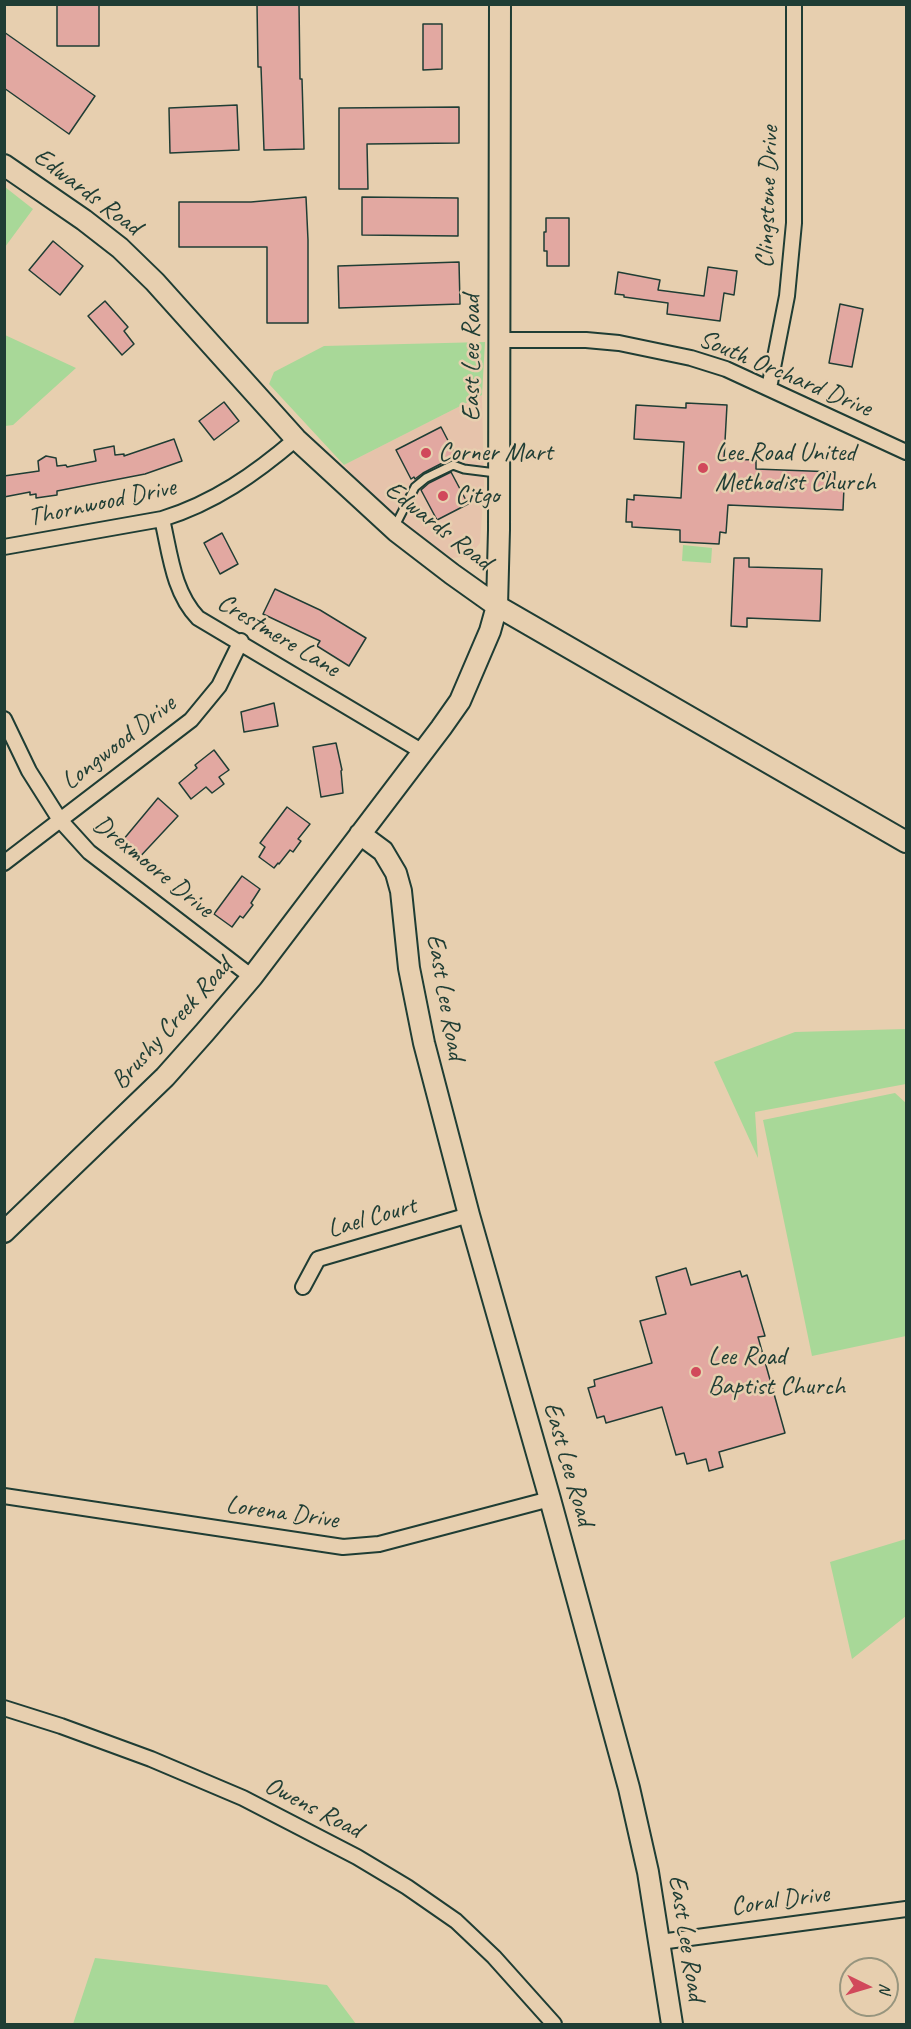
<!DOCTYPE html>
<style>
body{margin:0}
#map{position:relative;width:911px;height:2029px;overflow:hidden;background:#e7cfaf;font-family:Caveat,sans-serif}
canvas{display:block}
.frame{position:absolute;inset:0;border:6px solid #1f3d34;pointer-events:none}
.north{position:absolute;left:839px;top:1957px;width:60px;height:60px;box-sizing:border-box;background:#e7cfaf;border:2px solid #97957e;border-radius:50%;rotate:95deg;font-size:16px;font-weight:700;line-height:24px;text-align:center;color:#1f3d34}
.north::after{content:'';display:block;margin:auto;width:21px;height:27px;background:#d1495b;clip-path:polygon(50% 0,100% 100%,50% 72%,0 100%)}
</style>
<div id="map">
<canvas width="911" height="2029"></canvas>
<div class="frame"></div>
<div class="north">N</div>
</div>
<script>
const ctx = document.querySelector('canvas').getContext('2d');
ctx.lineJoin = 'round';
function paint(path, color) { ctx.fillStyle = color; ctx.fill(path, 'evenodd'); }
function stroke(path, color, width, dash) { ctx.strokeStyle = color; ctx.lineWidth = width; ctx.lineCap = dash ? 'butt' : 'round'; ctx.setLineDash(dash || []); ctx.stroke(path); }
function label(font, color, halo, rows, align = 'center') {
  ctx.font = font + ' Caveat,sans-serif'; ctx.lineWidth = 5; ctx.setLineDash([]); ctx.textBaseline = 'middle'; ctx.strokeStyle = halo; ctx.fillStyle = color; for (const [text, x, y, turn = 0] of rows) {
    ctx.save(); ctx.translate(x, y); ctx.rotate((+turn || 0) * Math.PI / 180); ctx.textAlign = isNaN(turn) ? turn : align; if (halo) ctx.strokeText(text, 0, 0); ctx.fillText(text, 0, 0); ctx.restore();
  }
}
paint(new Path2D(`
 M482 395 484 486 480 543 469 556 452 558 422 538 365 489 344 465Z`), '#e6c3ab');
paint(new Path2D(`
 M5 187 33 209 5 247Z
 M5 335 76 368 13 425 5 426Z
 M485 342 482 395 344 465 269 384 274 372 324 346Z
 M683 545 712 548 711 563 682 561Z
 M906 1029V1084L755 1112 758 1158 714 1062 795 1032Z
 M895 1093 906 1103V1336L812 1356 763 1120Z
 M906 1539V1616L852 1659 830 1562Z
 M95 1958 327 1985 356 2024H73Z`), '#a8d898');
const building = new Path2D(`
 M57 4H99V46H57Z
 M257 4H299L300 79H302L304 149 264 150 261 67H258Z
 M423 24H442V69L423 70Z
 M4 32 95 96 69 134 4 88Z
 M237 105 239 150 170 153 169 108Z
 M459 107V143L367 144 368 189H339V108Z
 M306 197 308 240V323H267V247H179V202H251Z
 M362 197 458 198V236L362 235Z
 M546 218H569V266H547V251H544V232H546Z
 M53 241 83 266 60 295 29 270Z
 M459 262 460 304 339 308 338 266Z
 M708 267 737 271 734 295 724 293 720 321 667 314 668 303 624 297V295L615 294 618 272 660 280 658 290 704 296Z
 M105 301 128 327 124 331 134 344 122 355 88 316Z
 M840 304 863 309 852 367 829 363Z
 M224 402 239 421 214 440 199 421Z
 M686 403 727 405 724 459 756 460V469L835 472 834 487H844L843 510 728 505 726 533 720 532 719 544 680 542V530L632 527V522H626L627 499 634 500V495L681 498 684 442 634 439 636 405 686 408Z
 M441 427 456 456 423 473 415 479 414 477 411 479 396 450Z
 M174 439 182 461 145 474 57 491V495L36 498V494L30 495V492L4 497V476L39 471 38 461 46 456 56 458 57 466 66 465 67 467 96 461 94 450 114 446 115 455 124 454V456Z
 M451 472 468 504 437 520 421 490 429 483Z
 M222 533 238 564 220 574 204 543Z
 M734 558H749V567L822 569 820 621 747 618V627L731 626Z
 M275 589 320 610 366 638 349 666 317 646 320 641 263 614Z
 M274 703 278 726 244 732 241 712Z
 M336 743 342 770 341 771 343 793 321 797 313 747Z
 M214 750 229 770 219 777 224 784 212 793 206 787 191 799 179 783 197 768 195 765Z
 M158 798 178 816 136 861 118 846Z
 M287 807 310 824 298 839 301 841 293 852 290 850 279 864 278 863 274 868 259 857 265 847 260 843Z
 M242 876 260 889 251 903 253 905 243 918 240 916 232 927 214 914Z
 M686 1268 691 1285 740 1271 742 1277 747 1275 765 1336 758 1337 785 1433 719 1452 723 1467 709 1471 706 1459 687 1464 684 1453 676 1455 662 1407 606 1423 604 1416 597 1418 588 1388 595 1386 594 1380 652 1363 640 1321 666 1314 656 1277Z`);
paint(building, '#e2a8a1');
stroke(building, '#1f3d34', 1.5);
const lane = new Path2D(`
 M395 526 415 487 426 478 453 465 464 469 496 473`);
const street = new Path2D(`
 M499 340H586L619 343 691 358 726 369 906 452
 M769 388 787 296 794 223V4
 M162 519C170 553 173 592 198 618L423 752
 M4 547 162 519C214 503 255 474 296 439
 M4 719 29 771 60 820 89 852 252 977
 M4 863 191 720 219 686 241 641
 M303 1287 318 1259 469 1215
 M4 1496 343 1547 379 1544 550 1499
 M4 1708 61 1726 151 1759 243 1798 357 1857 407 1887 456 1921 494 1957 554 2024
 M660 1942 906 1909`);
const secondary = new Path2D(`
 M4 165 84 220 120 248 155 282 296 439 396 531 452 574 497 606 906 842
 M360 834 383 851 396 873 401 891 409 968 424 1043 469 1215 550 1499 629 1788 648 1872 672 2024
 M4 1232 165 1077 205 1032 252 977 441 728 460 701 490 631 497 606 499 530 500 4`);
stroke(lane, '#1f3d34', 11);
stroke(street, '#1f3d34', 18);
stroke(secondary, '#1f3d34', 24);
stroke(lane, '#e7cfaf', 7);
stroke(street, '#e7cfaf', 14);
stroke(secondary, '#e7cfaf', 20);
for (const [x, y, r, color] of [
 [426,453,6,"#d1495b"],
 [703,468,6,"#d1495b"],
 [443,496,6,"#d1495b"],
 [696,1372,6,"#d1495b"]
]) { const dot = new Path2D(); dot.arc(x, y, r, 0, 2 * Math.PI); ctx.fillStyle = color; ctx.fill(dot); stroke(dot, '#e7cfaf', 2); }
label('26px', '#1f3d34', '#e7cfaf', [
 ["Edwards Road",87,192,37],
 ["Clingstone Drive",768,197,-88],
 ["East Lee Road",472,358,-90],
 ["South Orchard Drive",785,374,23],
 ["Thornwood Drive",102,503,-12],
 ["Edwards Road",438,526,38],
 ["Crestmere Lane",278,636,31],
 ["Longwood Drive",119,743,-38],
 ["Drexmoore Drive",153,867,39],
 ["East Lee Road",445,997,80],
 ["Brushy Creek Road",172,1024,-48],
 ["Lael Court",372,1218,-16],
 ["East Lee Road",568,1464,74],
 ["Lorena Drive",282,1513,8],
 ["Owens Road",313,1808,27],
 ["Coral Drive",780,1901,-8],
 ["East Lee Road",686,1938,81]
]);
label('26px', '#1f3d34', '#e7cfaf', [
 ["Corner Mart",438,453],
 ["Lee Road United",715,453],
 ["Methodist Church",715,483],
 ["Citgo",455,496],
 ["Lee Road",708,1357],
 ["Baptist Church",708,1387]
], 'left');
</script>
